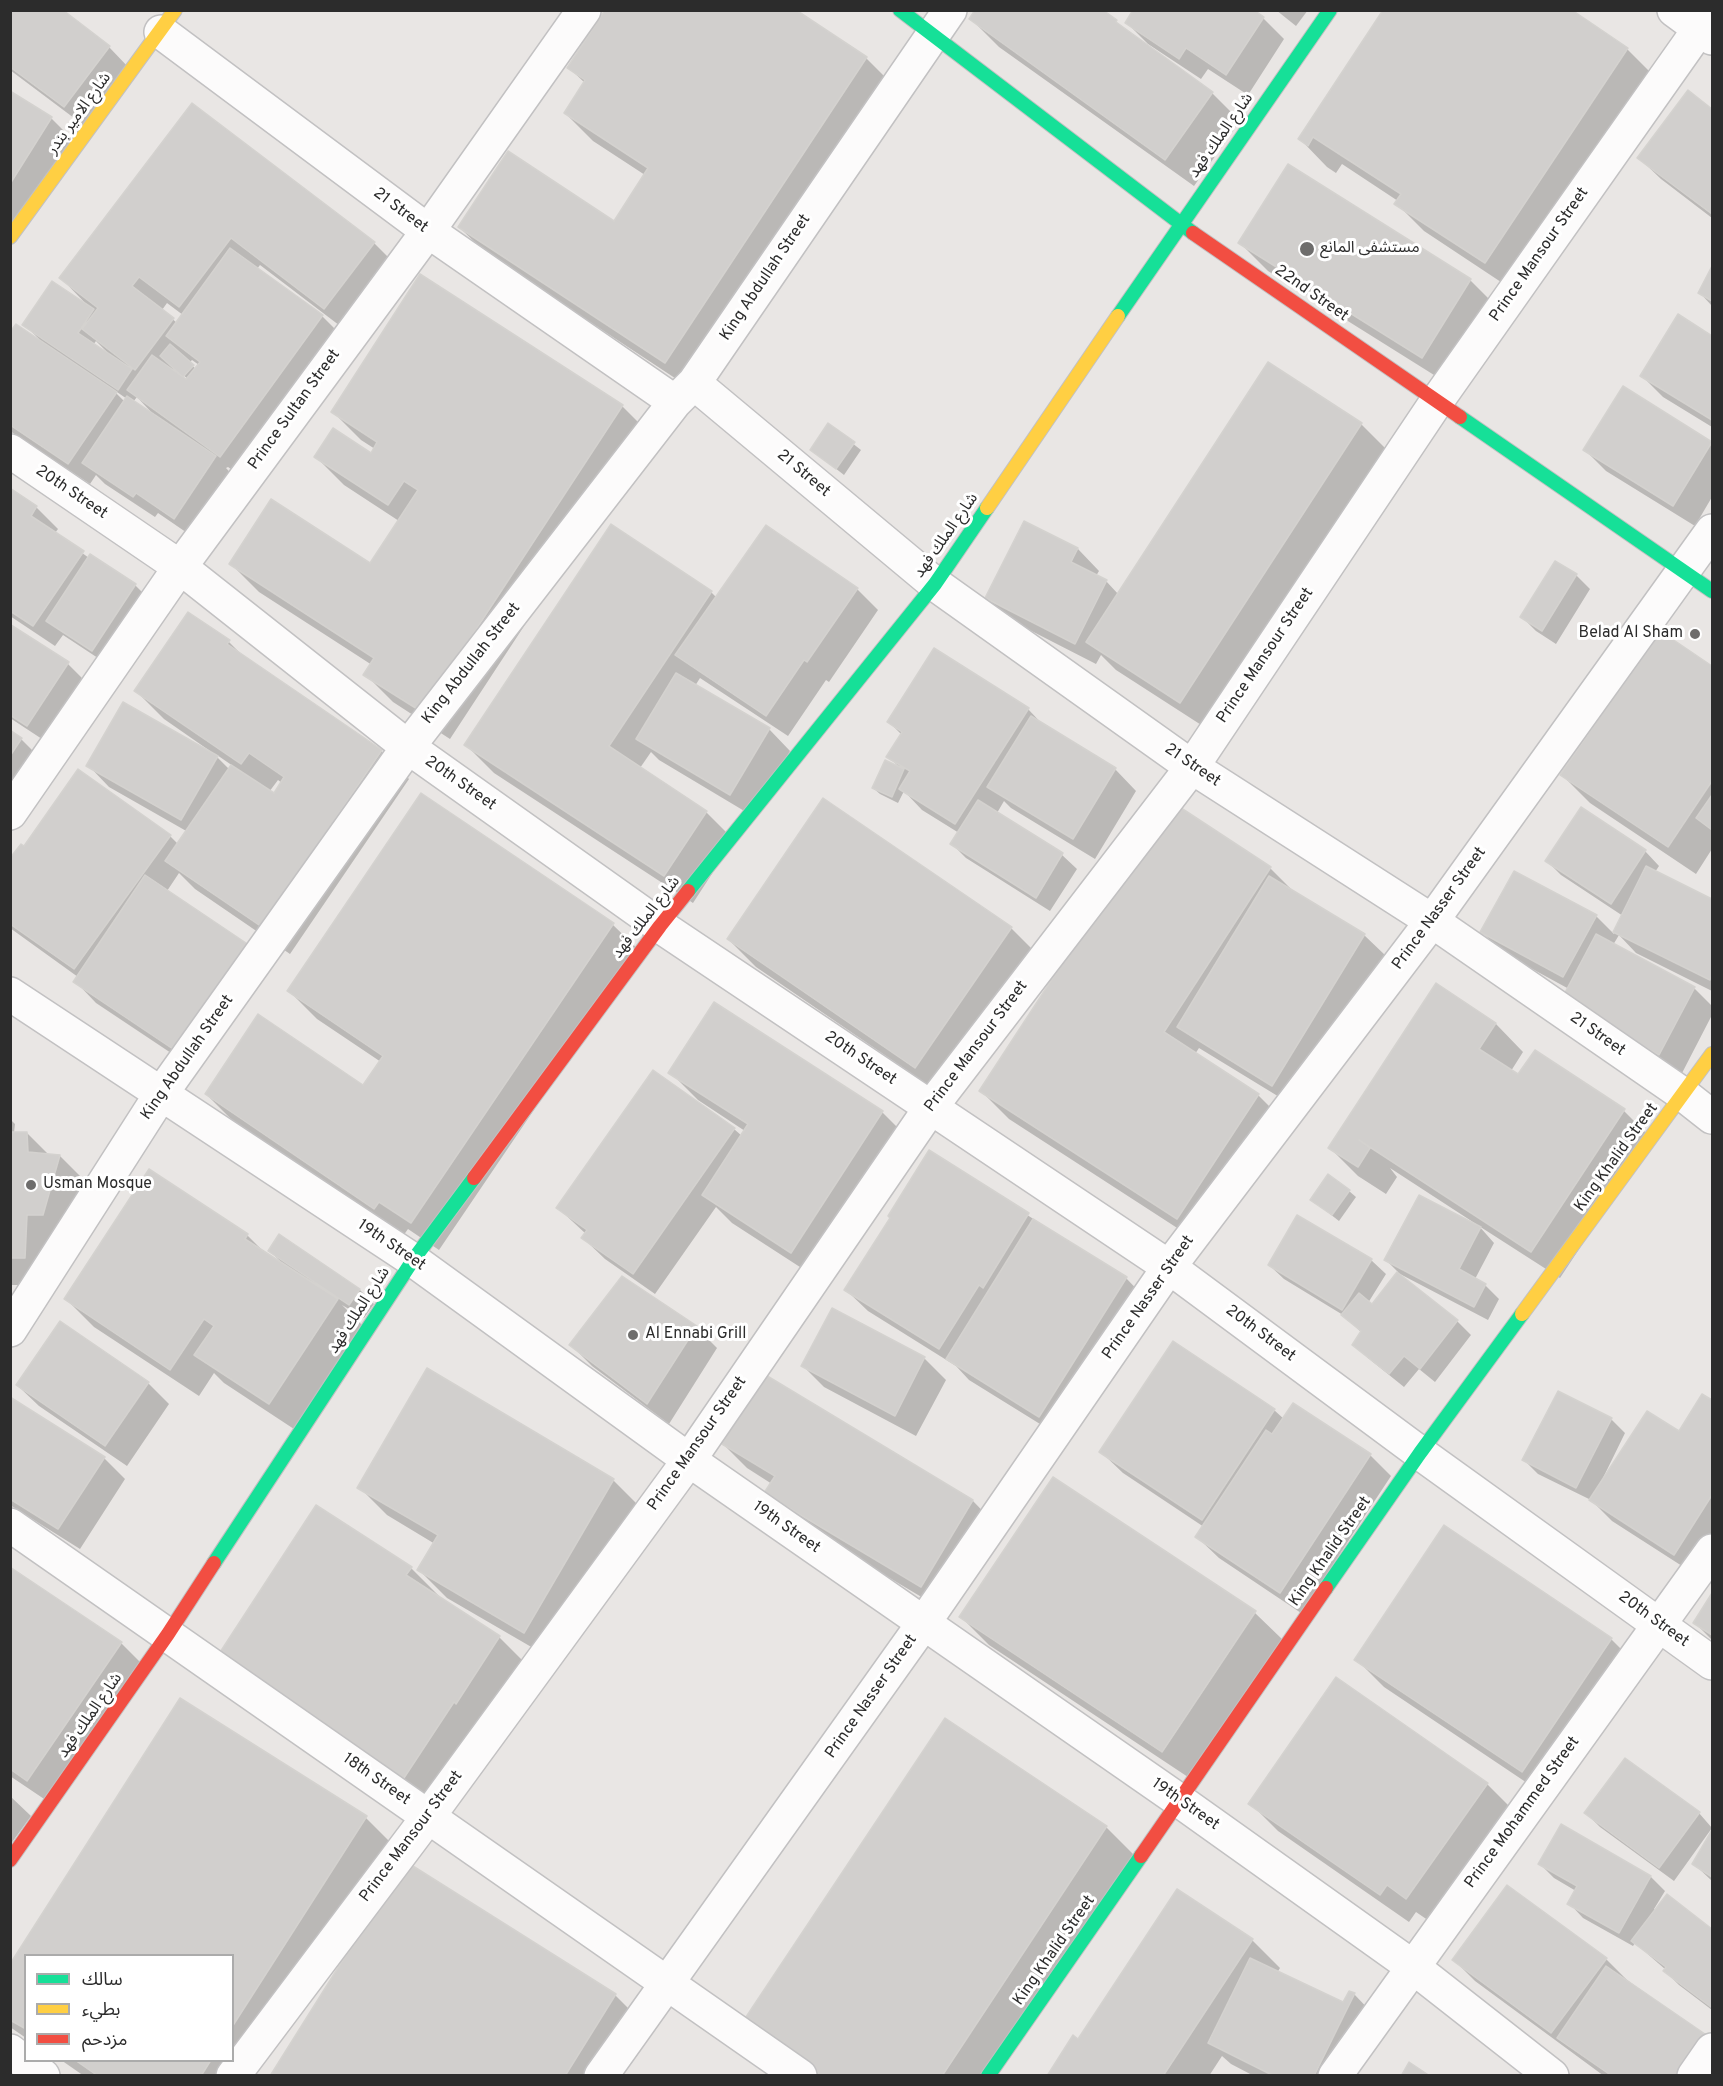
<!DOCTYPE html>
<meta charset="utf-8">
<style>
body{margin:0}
#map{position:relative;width:1723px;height:2086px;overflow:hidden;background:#e9e6e4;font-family:Overpass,"Noto Sans Arabic",sans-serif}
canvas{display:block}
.frame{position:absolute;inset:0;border:12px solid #2c2c2c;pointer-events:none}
.legend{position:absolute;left:24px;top:1954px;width:210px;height:108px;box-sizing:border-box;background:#fff;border:2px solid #ababab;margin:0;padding:8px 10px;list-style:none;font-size:18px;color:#2c2c2c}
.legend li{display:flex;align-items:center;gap:12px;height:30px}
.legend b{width:30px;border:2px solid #ababab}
</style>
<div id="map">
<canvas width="1723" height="2086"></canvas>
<div class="frame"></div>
<ul class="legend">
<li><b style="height:8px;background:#16e098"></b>سالك</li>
<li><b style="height:8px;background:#ffcf43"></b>بطيء</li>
<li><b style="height:8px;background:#f24e42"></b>مزدحم</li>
</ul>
</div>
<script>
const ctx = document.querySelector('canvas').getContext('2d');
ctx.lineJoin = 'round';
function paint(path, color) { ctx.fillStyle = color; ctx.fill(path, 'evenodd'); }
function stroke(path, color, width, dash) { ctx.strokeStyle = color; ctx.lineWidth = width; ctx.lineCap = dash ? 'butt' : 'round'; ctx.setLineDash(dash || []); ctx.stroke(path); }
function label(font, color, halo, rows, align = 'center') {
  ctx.font = font + ' Overpass,"Noto Sans Arabic",sans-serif'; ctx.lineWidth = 6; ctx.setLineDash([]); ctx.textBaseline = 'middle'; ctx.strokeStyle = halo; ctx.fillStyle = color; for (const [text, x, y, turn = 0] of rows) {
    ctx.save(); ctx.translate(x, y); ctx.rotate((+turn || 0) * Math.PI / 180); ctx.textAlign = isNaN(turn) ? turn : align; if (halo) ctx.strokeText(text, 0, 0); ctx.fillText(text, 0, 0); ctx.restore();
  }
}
paint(new Path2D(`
 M10 10 109 47 130 69 86 127 10 70Z
 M1252 10 1263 18 1284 39 1248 95 1208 69 1201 79 1148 44 1127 23Z
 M1276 10H1308L1296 26Z
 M971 19 1116 22 1124 30 1212 93 1240 121 1194 186 999 47Z
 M1627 49 1655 77 1513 290 1424 231 1396 203 1398 201 1342 164 1336 173 1327 167 1300 139Z
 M866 58 894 86 693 390 487 254 459 227 614 223 645 175 593 141 565 113 585 83 569 68Z
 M1688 92 1712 111V218L1661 179 1639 158Z
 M10 93 51 118 72 139 10 239Z
 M192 105 374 243 402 271 352 335 260 265 257 269 322 316 343 337 242 477 228 467 226 468 236 479 196 539 158 513 155 517 105 484 96 475 90 484 10 431V335L38 341 39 339 24 324 87 305 61 278ZM167 303 183 315 177 323 162 310ZM96 341 108 353 93 345ZM192 360 199 365 196 369 189 363ZM181 373 189 380 179 376ZM117 392 127 399 125 402 116 393ZM137 397 152 413 133 402Z
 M1288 167 1470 280 1498 308 1450 385 1268 271 1240 243Z
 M1712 269V306L1700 293Z
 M421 276 622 406 650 434 450 739 393 702 365 674 372 665 259 592 231 564 371 565 399 521 344 485 316 457 371 455 375 449 361 440 333 412Z
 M1678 317 1712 337V427L1663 397 1642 376Z
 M1269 364 1361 424 1389 452 1209 730 1116 670 1101 655 1096 664 1008 619 987 598 1025 523 1078 549 1099 571 1096 576 1106 581 1119 595Z
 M1623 388 1712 444V497L1695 526 1606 471 1585 450Z
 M829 425 861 450 844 475 812 450Z
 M10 490 36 507 58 529 55 533 89 558 135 585 149 599 107 664 63 635 55 646 10 616Z
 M1576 575 1590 589 1556 644 1536 631 1522 617Z
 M857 589 878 610 829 682 826 680 788 736 700 678 695 686 769 729 790 751 751 815 659 760 651 752 640 768 706 812 734 840 693 903 494 773 466 745 711 592 717 598Z
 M12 627 68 664 82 678 42 739 10 718Z
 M1659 632 1712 668V849L1696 874 1590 803 1562 775Z
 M229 642 246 659 381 751 409 779 290 954 195 889 179 873 167 891 269 967 198 1071 96 1003 75 981 78 977 10 928V861L24 848 170 836 179 845 188 832 109 787 88 765 209 753 210 751 164 719 136 691ZM217 755 233 766 230 770 216 756ZM278 780 282 783 274 795 269 792Z
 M1028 709 1045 727 1115 769 1136 791 1095 859 1011 808 1004 801 997 813 1062 855 1077 869 1050 911 966 858 952 844 959 833 922 810 904 791 898 803 880 794 873 788 900 768 888 756 902 735 889 722Z
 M10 732 21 739 49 767 10 825Z
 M1581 809 1645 851 1659 866 1655 872 1712 901V991L1636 953 1619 935 1613 945 1694 988 1712 1006V1015L1681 1075 1583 1023 1569 989 1503 953 1482 932 1596 916 1614 934 1623 916 1561 875 1547 861Z
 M1270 868 1296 894 1364 935 1386 956 1294 1106 1199 1048 1195 1054 1258 1095 1286 1123 1205 1246 1009 1119 981 1091Z
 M613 925 641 952 439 1250 408 1229 403 1236 234 1122 206 1094 363 1087 381 1062 317 1019 289 991Z
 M1011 928 1039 956 943 1095 756 967 728 939Z
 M1437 986 1496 1024 1523 1052 1511 1071 1519 1076 1624 1111 1652 1139 1560 1278 1479 1226 1494 1243 1475 1279 1485 1285 1499 1299 1488 1320 1400 1274 1399 1275 1457 1321 1471 1335 1435 1382 1419 1369 1404 1387 1368 1358 1354 1344 1362 1333 1343 1315 1284 1279 1269 1265 1298 1217 1371 1260 1386 1274 1368 1303 1372 1306 1398 1272 1386 1260 1475 1226 1476 1224 1390 1168 1397 1177 1386 1194 1358 1176 1330 1148Z
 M714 1004 882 1112 910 1140 820 1280 732 1223 716 1207 655 1294 605 1259 583 1238 586 1234 558 1208 653 1072 734 1129 742 1136 745 1131 698 1100 670 1072Z
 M10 1119 15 1124 14 1133H27L49 1155 60 1156 88 1184 53 1285H10Z
 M930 1153 1126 1278 1147 1300 1061 1437 969 1380 956 1366 868 1311 846 1290Z
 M149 1171 247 1235 267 1255 282 1263 270 1251 279 1236 360 1290 374 1304 364 1318 342 1305 365 1328 297 1431 224 1383 214 1373 199 1396 94 1327 66 1299Z
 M1349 1191 1356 1197 1339 1221 1312 1200Z
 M832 1310 924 1358 946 1380 916 1436 824 1387 803 1366Z
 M696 1327 717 1348 669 1424 592 1366 571 1345Z
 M759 1373 973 1501 1000 1529 950 1614 794 1521 766 1493 772 1484 747 1468 719 1440Z
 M148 1383 169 1404 127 1466 39 1406 17 1385Z
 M1703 1396 1712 1402V1549L1696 1575 1612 1521 1591 1500 1538 1474 1524 1460 1611 1419 1625 1433 1603 1478 1605 1479 1679 1433Z
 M10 1398 104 1458 125 1479 80 1549 10 1505Z
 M1274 1410 1284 1419 1370 1455 1391 1476 1301 1613 1219 1558 1197 1537 1204 1527 1123 1473 1101 1452Z
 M613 1480 641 1508 552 1659 447 1598 419 1570 435 1544 387 1515 359 1487Z
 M10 1568 121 1643 149 1671 56 1807 10 1776Z
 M411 1568 439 1596 437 1598 499 1637 527 1665 429 1811 243 1691Z
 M1712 1596V1640L1695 1623Z
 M1255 1613 1283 1640 1191 1779 989 1645 961 1617Z
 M1611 1639 1639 1667 1551 1799 1384 1687 1356 1659Z
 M180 1700 366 1818 394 1846 247 2076H84L61 2060H232V1956H26V2038L10 2027V1966Z
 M945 1720 1106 1827 1134 1855 988 2076H810Z
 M1487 1784 1515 1812 1435 1925 1416 1912 1409 1922 1278 1831 1250 1803Z
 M10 1796 31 1816 10 1845Z
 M1586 1813H1699L1712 1828 1674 1881 1600 1827Z
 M1561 1826 1651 1877 1665 1891 1654 1909 1656 1911 1667 1896 1712 1931V2010L1679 1985 1665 1971 1666 1970 1635 1943 1633 1946 1583 1918 1569 1903 1576 1891 1554 1878 1540 1864Z
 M1712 1833V1881L1694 1864Z
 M406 1864 615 1995 643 2023 610 2076H272Z
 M1178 1891 1252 1940 1280 1968 1277 1973 1343 2004 1354 1994 1375 2016 1346 2076H1254L1231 2064 1222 2056 1209 2076H1048L1078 2041Z
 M1606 1959 1627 1980 1704 2035 1712 2044V2076H1604L1475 1981 1454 1960Z`), '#0003');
const building = new Path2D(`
 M10 10H63L110 46 64 107 10 67Z
 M605 10H796L867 57 665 363 458 227 508 151 614 221 648 168 564 113 585 80 567 68Z
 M975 10H1103L1117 20 1116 22 1213 92 1165 160 969 19Z
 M1133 10H1254L1264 17 1226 75 1186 48 1179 59 1125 23Z
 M1383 10H1572L1628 48 1485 263 1394 204 1401 194 1313 137 1308 146 1298 139Z
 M1688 90 1712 109V214L1637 158Z
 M10 91 52 117 10 184Z
 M192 103 375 242 324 309 231 238 179 307 139 277 132 286 174 318 135 370 82 329 98 308 59 278Z
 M1288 164 1471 279 1422 358 1238 243Z
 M230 248 323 315 220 457 127 390 152 355 186 379 200 362 166 336Z
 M1712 266V301L1698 293Z
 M420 274 623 405 422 712 363 675 374 658 229 564 271 499 370 563 418 490 404 481 388 505 314 457 333 428 371 453 377 442 331 412Z
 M52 281 94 309 78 333 132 369 118 390 22 325Z
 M1678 314 1712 336V420L1640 376Z
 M16 324 117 392 68 464 10 425V332Z
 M170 344 194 365 183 377 160 356Z
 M1268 362 1362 423 1180 703 1086 642Z
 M1623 386 1712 442 1673 506 1583 450Z
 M127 396 216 456 174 519 136 493 133 497 82 463Z
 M828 423 855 442 836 469 810 450Z
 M10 488 37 506 31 516 84 551 33 626 10 611Z
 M1024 521 1078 548 1071 562 1107 580 1075 644 985 598Z
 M611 524 712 591 609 746 707 811 664 876 464 745Z
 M766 525 858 588 807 662 804 660 766 716 675 655Z
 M90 554 136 584 92 651 46 621Z
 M1555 561 1577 574 1542 631 1520 617Z
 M188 612 230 640 227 644 382 750 262 927 165 861 231 765 274 793 284 777 249 753 241 764 134 691Z
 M11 625 69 662 27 726 10 715Z
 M1659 630 1712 666V781L1668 847 1560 775Z
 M934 648 1029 708 955 824 899 789 910 771 886 757 902 732 887 722Z
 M676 673 770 728 730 795 636 739Z
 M123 702 218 756 181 820 86 766Z
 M1031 716 1116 768 1073 839 987 787Z
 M10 730 22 738 10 756Z
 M885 760 904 769 892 797 872 788Z
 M78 769 171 835 74 969 10 924V858L21 844 24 846Z
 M421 793 614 923 411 1223 379 1202 374 1209 205 1094 258 1014 363 1085 383 1056 287 991Z
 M1712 795V830L1696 818Z
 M823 798 1012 927 915 1068 727 939Z
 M978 800 1063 853 1036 898 950 844Z
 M1169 800 1271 867 1164 1032 1259 1094 1177 1219 979 1091Z
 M1581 807 1646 850 1611 904 1545 861Z
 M1646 866 1712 899V975L1710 980 1613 932Z
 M1514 871 1597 915 1563 977 1480 932Z
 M145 875 249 945 176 1051 73 982Z
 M1269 876 1365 934 1272 1086 1177 1027Z
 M1596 934 1695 987 1659 1055 1560 1002Z
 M1436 983 1496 1023 1479 1049 1518 1074 1535 1050 1625 1109 1531 1252 1359 1140 1370 1148 1358 1167 1328 1148Z
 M714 1002 883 1111 791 1253 702 1195 748 1124 668 1073Z
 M653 1070 735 1128 633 1274 581 1238 587 1230 556 1208Z
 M10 1132H27L28 1152 60 1155 43 1215H27L25 1258H10Z
 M929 1150 1029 1213 983 1288 979 1285 939 1349 844 1290 890 1218 888 1216Z
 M149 1169 248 1234 245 1239 338 1299 269 1404 194 1355 214 1326 204 1319 170 1370 64 1299Z
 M1328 1174 1350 1190 1332 1215 1310 1200Z
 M1419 1195 1481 1227 1459 1269 1486 1284 1474 1307 1384 1260Z
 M1297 1215 1372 1259 1342 1310 1268 1265Z
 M1033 1219 1127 1277 1039 1417 946 1359Z
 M279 1234 360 1289 349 1305 268 1251Z
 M1397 1272 1458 1320 1420 1369 1404 1356 1389 1374 1352 1345 1361 1331 1341 1315 1359 1293 1372 1304Z
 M622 1276 697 1326 647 1404 569 1345Z
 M832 1308 925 1357 895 1416 801 1366Z
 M60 1321 149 1382 105 1446 16 1385Z
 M1173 1341 1275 1409 1202 1520 1099 1452Z
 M427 1368 614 1479 524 1633 417 1570 438 1535 357 1488Z
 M759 1371 973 1500 921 1587 764 1493 775 1476 717 1441Z
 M1558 1391 1612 1418 1576 1488 1522 1460Z
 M1702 1394 1712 1400V1495L1674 1555 1589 1500 1647 1411 1679 1431Z
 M10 1397 105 1457 58 1529 10 1499Z
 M1293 1403 1371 1454 1280 1593 1195 1537 1266 1430 1272 1434Z
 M1053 1477 1256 1611 1162 1752 959 1617Z
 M316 1505 412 1567 406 1575 500 1636 456 1704 454 1702 400 1784 213 1663Z
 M1444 1525 1612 1638 1522 1772 1354 1660Z
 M10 1567 122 1642 27 1781 10 1769Z
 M1712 1593V1635L1693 1623Z
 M1336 1677 1488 1783 1406 1899 1387 1885 1380 1895 1248 1804Z
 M180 1698 367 1816 232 2027V1956H26V2029L10 2020V1964Z
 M945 1718 1107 1826 942 2076H822L742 2023Z
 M1625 1758 1700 1812 1659 1868 1584 1813Z
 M1561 1824 1651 1876 1619 1933 1567 1904 1577 1886 1538 1864Z
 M1712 1830V1877L1692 1864Z
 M405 1861 616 1994 565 2076H270Z
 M1507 1885 1607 1958 1551 2033 1452 1960Z
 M1177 1889 1253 1939 1163 2076H1047L1073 2035 1078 2039Z
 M1667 1894 1712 1929 1711 2007 1663 1971 1666 1967 1631 1941Z
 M1250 1958 1343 2002 1349 1991 1355 1993 1314 2076H1274L1208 2043Z
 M1606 1966 1705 2034 1677 2076H1612L1557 2038Z
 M75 2060H211L201 2076H98Z
 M1409 2062 1430 2076H1401Z`);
paint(building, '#d1cfcd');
stroke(building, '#d4d2cf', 1.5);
const street = new Path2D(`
 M1674 10 1712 38
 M161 32 428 231 675 402
 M694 383 935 584 1192 767 1432 921 1684 1095 1712 1117
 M10 451 180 567 408 747 660 926 1169 1267 1420 1453 1712 1663
 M10 813 180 567 428 231 584 10
 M10 994 413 1260 689 1460 1180 1801 1413 1967 1552 2076
 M10 1330 161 1094 408 747 675 402 694 383 950 10
 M10 1525 800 2076
 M10 2051 43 2076
 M233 2076 428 1817 689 1460 931 1107 1192 767 1437 401 1712 11
 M601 2076 923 1624 1169 1267 1432 921 1712 531
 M1335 2076 1712 1551
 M1694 2076 1712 2050`);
const fast = new Path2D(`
 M900 10 1193 233
 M1118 316 1330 10
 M1460 417 1712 591
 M688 891 935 584 987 508
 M214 1563 413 1260 474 1178
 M1326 1588 1420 1453 1522 1314
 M988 2076 1141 1856`);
const slow = new Path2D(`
 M10 237 175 10
 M987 508 1118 316
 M1522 1314 1712 1054`);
const jam = new Path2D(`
 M1193 233 1460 417
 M474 1178 660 926 688 891
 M1141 1856 1326 1588
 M10 1860 168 1634 214 1563`);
stroke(street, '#c2c1c2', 36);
stroke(fast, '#c2c1c2', 16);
stroke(slow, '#c2c1c2', 16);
stroke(jam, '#c2c1c2', 16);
stroke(street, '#fcfbfb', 33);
stroke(fast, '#16e098', 14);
stroke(slow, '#ffcf43', 14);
stroke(jam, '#f24e42', 14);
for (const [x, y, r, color] of [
 [1307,249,8,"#6e6d6c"],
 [1695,634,6,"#6e6d6c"],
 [31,1185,6,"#6e6d6c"],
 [633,1335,6,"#6e6d6c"]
]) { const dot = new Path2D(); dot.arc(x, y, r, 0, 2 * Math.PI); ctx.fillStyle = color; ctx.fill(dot); stroke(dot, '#fff', 2); }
label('16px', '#2c2c2c', '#fff', [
 ["شارع الامير بندر",80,114,-54],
 ["شارع الملك فهد",1222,136,-55],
 ["21 Street",400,211,37],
 ["Prince Mansour Street",1540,255,-55],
 ["King Abdullah Street",766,278,-56],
 ["22nd Street",1311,294,35],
 ["Prince Sultan Street",295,410,-54],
 ["21 Street",803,474,40],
 ["20th Street",71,493,34],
 ["شارع الملك فهد",947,536,-55],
 ["Prince Mansour Street",1266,656,-56],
 ["King Abdullah Street",472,664,-52],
 ["21 Street",1192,766,34],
 ["20th Street",460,784,35],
 ["Prince Nasser Street",1440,909,-54],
 ["شارع الملك فهد",647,918,-52],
 ["21 Street",1597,1035,35],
 ["Prince Mansour Street",977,1047,-53],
 ["King Abdullah Street",188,1058,-55],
 ["20th Street",860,1059,34],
 ["King Khalid Street",1617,1158,-54],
 ["19th Street",391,1246,34],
 ["Prince Nasser Street",1149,1298,-55],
 ["شارع الملك فهد",360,1311,-57],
 ["20th Street",1260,1334,37],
 ["Prince Mansour Street",698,1444,-55],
 ["19th Street",786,1528,35],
 ["King Khalid Street",1331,1552,-55],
 ["20th Street",1653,1620,36],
 ["Prince Nasser Street",872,1697,-55],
 ["شارع الملك فهد",91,1716,-55],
 ["18th Street",376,1780,35],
 ["19th Street",1185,1805,35],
 ["Prince Mohammed Street",1523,1813,-54],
 ["Prince Mansour Street",412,1837,-53],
 ["King Khalid Street",1055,1951,-55]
]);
label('16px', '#2c2c2c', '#fff', [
 ["مستشفى المانع",1320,249],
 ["Belad Al Sham",1683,634,"right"],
 ["Usman Mosque",43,1185],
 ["Al Ennabi Grill",645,1335]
], 'left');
</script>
